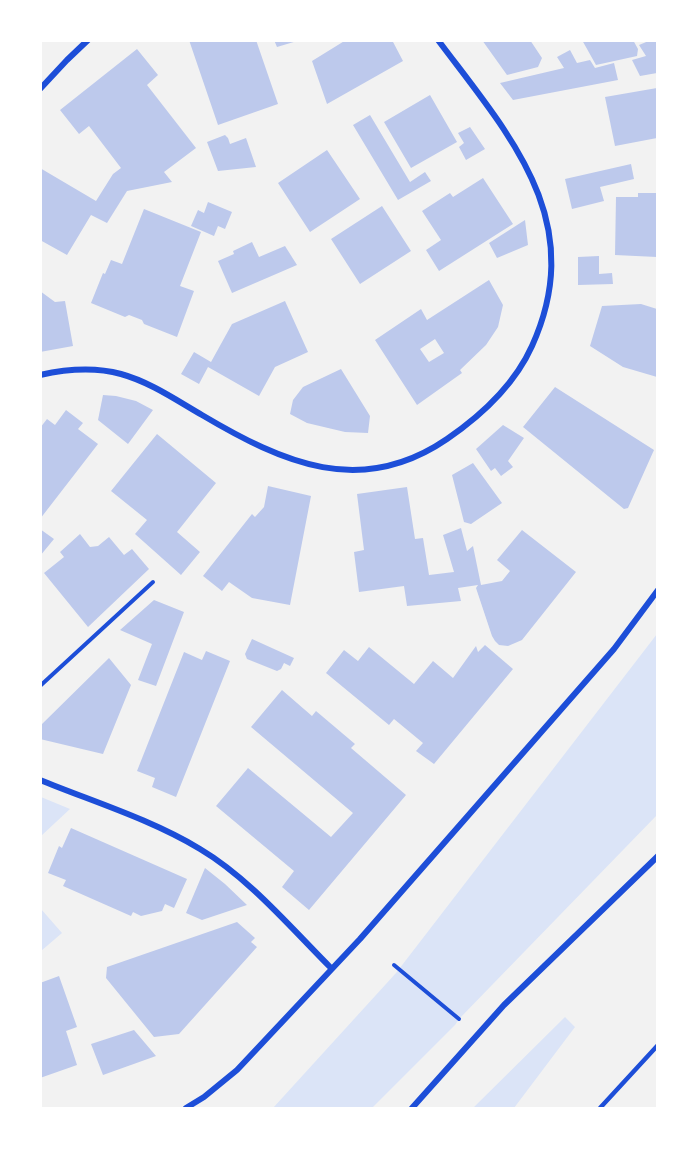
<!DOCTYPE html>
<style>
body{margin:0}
#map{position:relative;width:698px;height:1149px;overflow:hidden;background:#f2f2f2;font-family:"Nunito Sans",sans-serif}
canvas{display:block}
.frame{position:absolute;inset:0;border:42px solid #fff;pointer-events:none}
</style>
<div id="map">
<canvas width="698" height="1149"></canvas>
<div class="frame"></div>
</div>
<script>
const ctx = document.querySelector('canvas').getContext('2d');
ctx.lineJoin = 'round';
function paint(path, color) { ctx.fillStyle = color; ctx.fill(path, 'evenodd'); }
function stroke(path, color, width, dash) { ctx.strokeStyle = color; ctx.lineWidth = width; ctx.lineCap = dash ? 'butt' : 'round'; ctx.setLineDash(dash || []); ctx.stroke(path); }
paint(new Path2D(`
 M657 634V815L459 1019 455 1025 372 1108H273L396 973Z
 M41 797 70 809 41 836Z
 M41 909 62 933 41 951H40Z
 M565 1017 575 1027 514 1108H473Z`), '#dbe4f7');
paint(new Path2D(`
 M189 40H256L278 104 218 125Z
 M274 40H297V41L277 47Z
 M346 40H392L403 61 327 104 312 61Z
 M482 40H530L542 58 538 67 507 75Z
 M582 40H633L638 49 637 56 596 65Z
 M651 40H657V73L640 76 632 60 646 56 639 45Z
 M137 49 158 75 147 85 196 148 164 172 172 182 127 191 107 223 91 215 67 255 40 240V168L96 201 113 174 121 168 89 126 79 134 60 110Z
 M570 50 577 63 590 60 595 68 614 63 618 80 513 100 500 83 564 68 557 57Z
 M657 88V138L615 146 605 97Z
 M430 95 457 142 411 168 384 122Z
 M370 115 410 182 425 172 431 181 398 200 353 125Z
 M470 127 485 149 466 160 459 147 464 143 458 133Z
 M225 135 228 138 230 144 246 138 256 167 218 171 207 142Z
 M327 150 360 199 310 232 278 183Z
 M631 164 634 179 600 187 604 201 572 209 565 179Z
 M483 178 513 224 439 271 426 250 441 240 422 211 450 193 453 197Z
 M638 193H657V257L615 255 616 197H638Z
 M208 202 232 212 225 229 218 226 214 236 191 226 198 210 204 213Z
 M382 206 411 251 360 284 331 239Z
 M144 209 201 232 180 286 194 291 177 337 144 324 142 320 129 315 125 317 91 303 103 273 105 274 111 260 122 264Z
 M525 220 528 245 497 258 489 243Z
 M252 242 259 257 285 246 297 265 232 293 218 261 234 254 233 251Z
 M599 256V274L612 273 613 284 578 285V257Z
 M489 280 503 305 498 327 486 345 460 370 462 373 417 405 375 340 421 309 427 320ZM435 339 444 353 429 362 420 349Z
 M40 291 55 302 65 301 73 346 40 352Z
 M285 301 308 352 275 367 259 396 208 367 199 384 181 374 194 352 211 362 232 324Z
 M641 304 657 309V377L623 367 590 346 602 306Z
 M341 369 370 416 368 433 345 432 307 423 290 414 293 400 303 387Z
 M555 387 654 450 628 508 624 509 523 427Z
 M103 395 116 396 136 401 153 410 128 444 98 420Z
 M66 410 83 423 78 429 98 444 40 519V428L47 419 55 425Z
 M503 425 524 438 508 461 513 467 501 476 495 468 491 471 476 449Z
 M157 434 216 483 177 532 200 552 181 575 135 534 147 520 111 491Z
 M473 463 502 503 471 524 464 522 452 475Z
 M268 486 311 496 290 605 252 598 229 582 222 591 203 576 252 514 255 517 264 507Z
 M407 487 415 539 423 538 429 575 454 572 443 535 461 528 467 551 473 546 481 585 502 581 510 571 497 560 522 530 576 572 522 640 508 646 499 645 495 641 492 636 476 588 478 585 458 588 461 601 407 606 404 586 359 592 354 552 364 550 357 494Z
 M40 529 54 539 40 556Z
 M80 534 90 547 98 546 109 537 124 555 132 549 149 569 88 627 44 573 64 557 60 552Z
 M154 600 184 612 156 686 138 680 152 644 120 630Z
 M252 639 294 658 290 666 284 663 281 669 277 671 247 659 245 654Z
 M485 645 513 669 434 764 416 751 423 743 394 719 389 725 326 673 344 650 358 661 369 647 414 684 433 661 453 678 476 646 478 652Z
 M206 651 230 661 176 797 152 787 155 778 137 771 184 652 202 660Z
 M109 658 131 685 103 754 40 739V726Z
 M282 690 312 716 316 711 355 744 351 748 406 795 309 910 282 887 294 871 216 806 248 768 331 837 353 813 251 727Z
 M71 828 187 879 174 908 165 904 162 911 141 916 133 912 131 916 63 886 66 880 48 873 59 846 62 848Z
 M205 868 225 884 247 905 202 920 186 913Z
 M237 922 255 938 251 942 257 947 179 1034 154 1037 106 978 107 967Z
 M59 976 77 1027 66 1031 77 1065 40 1078V983Z
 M134 1030 156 1056 103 1075 91 1044Z`), '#bdc9ec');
stroke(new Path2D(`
 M40 686 153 582
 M394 965 459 1019`), '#1d4ed8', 4);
stroke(new Path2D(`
 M600 1108 658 1045`), '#1d4ed8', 4.5);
stroke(new Path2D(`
 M40 89 67 60 88 40
 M40 375C67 369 95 367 121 374 150 382 176 400 202 415 283 463 361 498 447 439 482 415 514 386 532 346 589 220 509 135 438 40
 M40 780C94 802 150 819 200 849 249 878 291 928 331 968
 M186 1108 204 1097 237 1070 360 939 614 649 658 590
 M412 1108 504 1005 658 856`), '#1d4ed8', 6);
</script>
